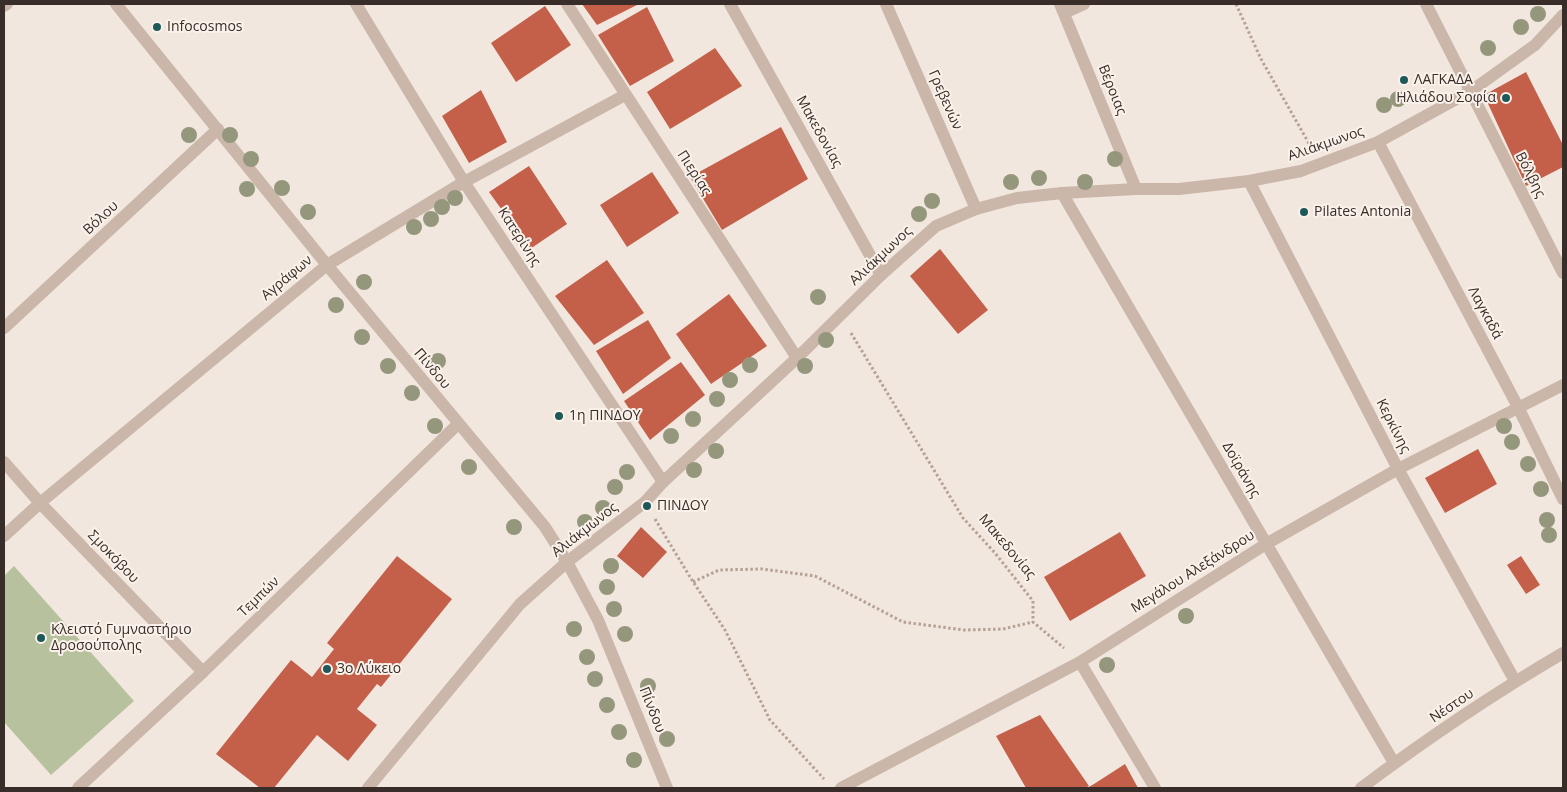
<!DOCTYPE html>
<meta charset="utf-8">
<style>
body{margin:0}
#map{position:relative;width:1567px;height:792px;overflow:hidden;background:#f2e7de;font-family:"Open Sans",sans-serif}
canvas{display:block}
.frame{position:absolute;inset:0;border:5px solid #382d29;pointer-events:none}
</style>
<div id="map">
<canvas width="1567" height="792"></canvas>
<div class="frame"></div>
</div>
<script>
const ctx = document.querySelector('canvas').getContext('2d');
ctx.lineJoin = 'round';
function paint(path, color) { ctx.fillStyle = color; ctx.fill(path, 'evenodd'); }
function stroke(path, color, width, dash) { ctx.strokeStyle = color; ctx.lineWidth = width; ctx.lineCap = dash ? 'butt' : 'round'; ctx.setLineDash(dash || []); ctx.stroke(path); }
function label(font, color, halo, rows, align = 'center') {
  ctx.font = font + ' "Open Sans",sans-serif'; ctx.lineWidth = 4; ctx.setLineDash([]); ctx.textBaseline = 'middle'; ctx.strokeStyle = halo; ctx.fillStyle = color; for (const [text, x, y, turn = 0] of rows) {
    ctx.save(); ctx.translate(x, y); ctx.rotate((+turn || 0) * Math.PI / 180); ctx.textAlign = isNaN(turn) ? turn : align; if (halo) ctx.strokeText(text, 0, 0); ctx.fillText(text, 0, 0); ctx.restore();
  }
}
paint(new Path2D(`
 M14 566 134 701 51 775 4 722V576Z`), '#b7c19e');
paint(new Path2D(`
 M582 4H639L597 25Z
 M545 6 571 45 516 82 491 43Z
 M647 7 674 61 630 86 598 35Z
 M715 48 742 86 670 129 647 92Z
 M1526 72 1563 145V167L1526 186 1484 95Z
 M481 90 507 142 469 163 442 116Z
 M781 127 808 179 722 230 690 177Z
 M529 166 567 224 530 249 489 192Z
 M652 172 679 213 627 247 600 205Z
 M940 249 988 310 958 334 910 276Z
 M607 260 644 313 594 345 555 296Z
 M729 294 767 346 711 384 676 334Z
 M648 320 671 358 623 394 596 351Z
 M681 362 705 395 650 440 624 401Z
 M1478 449 1497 484 1445 513 1425 478Z
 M641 527 667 552 643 578 617 556Z
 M1120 532 1146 576 1070 621 1044 577Z
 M397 556 452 599 381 687 377 684 357 709 377 725 348 761 317 735 274 788H260L216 754 291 660 312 677 334 649 327 643Z
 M1521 556 1540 585 1526 594 1507 565Z
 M1040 715 1089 786 1085 788H1026L996 736Z
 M1125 764 1138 788H1087L1094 784Z`), '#c4604a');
stroke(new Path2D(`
 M1236 4 1261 59 1311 147
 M851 333 963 518 995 553 1033 601V622L1064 648
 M655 519 690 577 725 630 770 720 824 779
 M693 582 719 570 762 569 815 576 903 622 964 630 1003 629 1033 622`), '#b6a194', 3, [2.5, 2.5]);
stroke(new Path2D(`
 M356 4 464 182 663 482
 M567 4 797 358
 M730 4 881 275
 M886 4 976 209
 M1060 4 1136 189
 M1426 4 1563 273
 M4 6 7 4
 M1064 13 1084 4
 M1378 142 1518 407 1563 499
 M1249 181 1398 469 1515 681
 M1062 193 1394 763
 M4 328 218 129
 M4 462 40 503 203 672
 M4 536 40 503 327 265 464 182 625 95
 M1080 662 1155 788
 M78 788 203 672 458 424
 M841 788 1080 662 1266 544 1398 469 1563 385
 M1361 788C1425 740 1493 694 1563 653`), '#cab7aa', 12);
stroke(new Path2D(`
 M116 4 327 265 545 527 567 562 598 620 667 788
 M368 788 520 604 567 562 645 502 663 482 797 358 881 275 936 226 976 209 1017 198 1062 193 1136 189H1179L1249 181 1301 171 1378 142 1471 91 1535 45 1563 15`), '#cab7aa', 12);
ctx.fillStyle = '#95977d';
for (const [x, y] of [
 [1538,14],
 [1521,27],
 [1488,48],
 [1398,99],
 [1384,105],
 [189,135],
 [230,135],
 [251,159],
 [1115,159],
 [1039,178],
 [1011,182],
 [1085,182],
 [282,188],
 [247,189],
 [455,198],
 [932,201],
 [442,207],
 [308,212],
 [919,214],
 [431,219],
 [414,227],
 [364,282],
 [818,297],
 [336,305],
 [362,337],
 [826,340],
 [438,361],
 [750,365],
 [388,366],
 [805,366],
 [730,380],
 [412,393],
 [717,399],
 [693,419],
 [435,426],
 [1504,426],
 [671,436],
 [1512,442],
 [716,451],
 [1528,464],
 [469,467],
 [694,470],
 [627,472],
 [615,487],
 [1541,489],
 [603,508],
 [1547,520],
 [585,522],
 [514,527],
 [1549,535],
 [611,566],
 [607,587],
 [614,609],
 [1186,616],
 [574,629],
 [625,634],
 [587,657],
 [1107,665],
 [595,679],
 [648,686],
 [607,705],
 [619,732],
 [667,739],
 [634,760]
]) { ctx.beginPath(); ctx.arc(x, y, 8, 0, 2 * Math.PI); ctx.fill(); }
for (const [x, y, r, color] of [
 [157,27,5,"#1f5859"],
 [1404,80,5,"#1f5859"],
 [1506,98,5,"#1f5859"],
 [1304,212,5,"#1f5859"],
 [559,416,5,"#1f5859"],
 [647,506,5,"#1f5859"],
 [41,638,5,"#1f5859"],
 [327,669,5,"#1f5859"]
]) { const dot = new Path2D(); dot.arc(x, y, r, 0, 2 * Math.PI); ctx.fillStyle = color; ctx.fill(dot); stroke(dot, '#faf2ea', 2); }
label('14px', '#382d29', '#faf2ea', [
 ["Infocosmos",167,27],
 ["ΛΑΓΚΑΔΑ",1414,80],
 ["Ηλιάδου Σοφία",1496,98,"right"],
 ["Pilates Antonia",1314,212],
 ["1η ΠΙΝΔΟΥ",569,416],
 ["ΠΙΝΔΟΥ",657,506],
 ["Κλειστό Γυμναστήριο",51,630],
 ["Δροσούπολης",51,646],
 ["3ο Λύκειο",337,669]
], 'left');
label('14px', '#382d29', '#faf2ea', [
 ["Βέροιας",1112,90,68],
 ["Γρεβενών",945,100,66],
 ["Μακεδονίας",819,132,61],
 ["Αλιάκμωνος",1326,144,-19],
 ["Πιερίας",694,173,57],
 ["Βόλβης",1530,175,63],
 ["Βόλου",101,218,-43],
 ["Κατερίνης",519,237,57],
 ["Αλιάκμωνος",881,256,-43],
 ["Αγράφων",287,278,-40],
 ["Λαγκαδά",1485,313,62],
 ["Πίνδου",432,369,50],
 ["Κερκίνης",1393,426,63],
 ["Δοϊράνης",1241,470,60],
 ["Αλιάκμωνος",585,530,-38],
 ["Μακεδονίας",1007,547,50],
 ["Σμοκόβου",113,557,46],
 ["Μεγάλου Αλεξάνδρου",1193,572,-32],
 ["Τεμπών",259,597,-44],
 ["Νέστου",1452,706,-34],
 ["Πίνδου",652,710,68]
]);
</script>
